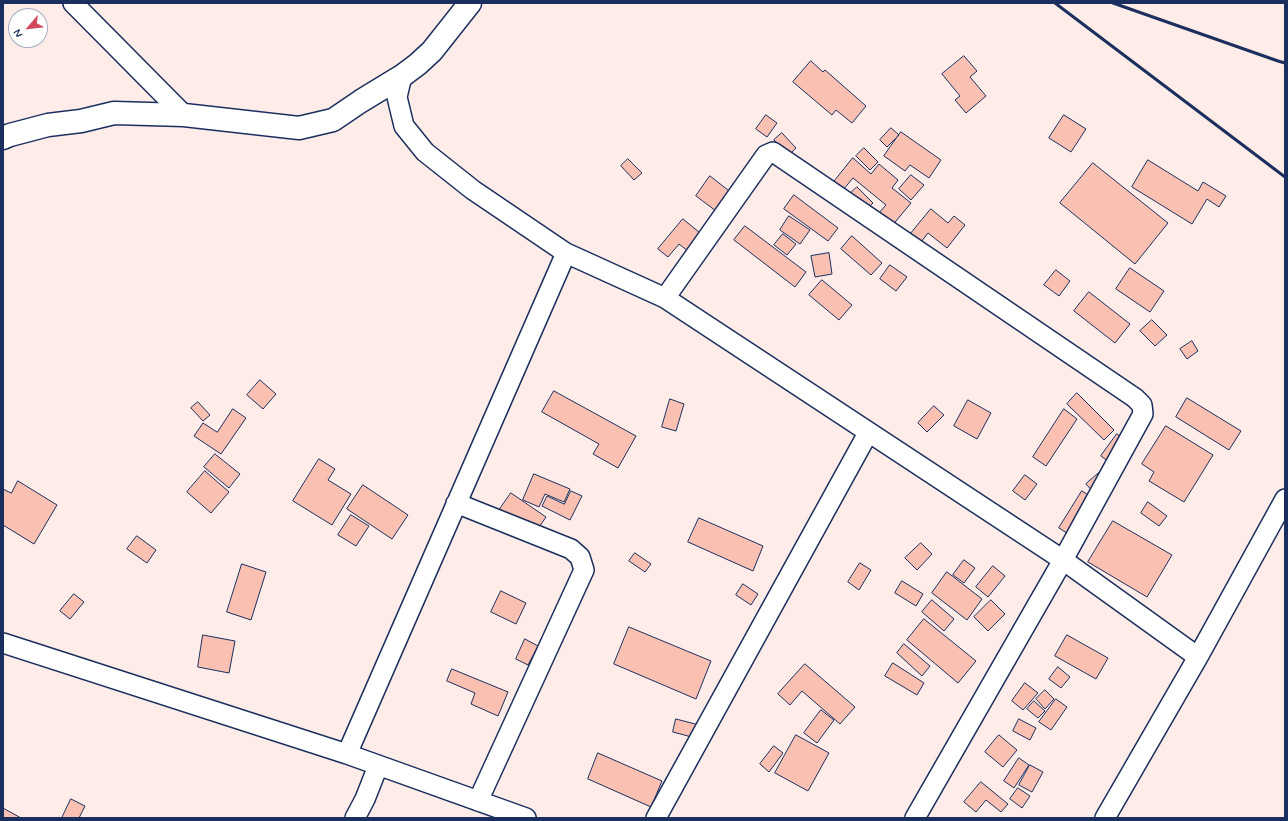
<!DOCTYPE html>
<style>
body{margin:0}
#map{position:relative;width:1288px;height:821px;overflow:hidden;background:#feece8;font-family:Mynerve,sans-serif}
canvas{display:block}
.frame{position:absolute;inset:0;border:4px solid #1b2f5e;pointer-events:none}
.north{position:absolute;left:8px;top:8px;width:40px;height:40px;box-sizing:border-box;background:#fff;border:1px solid #a4acbf;border-radius:50%;rotate:242deg;font-size:11px;font-weight:700;line-height:16px;text-align:center;color:#1b2f5e}
.north::after{content:'';display:block;margin:auto;width:14px;height:18px;background:#d1495b;clip-path:polygon(50% 0,100% 100%,50% 72%,0 100%)}
</style>
<div id="map">
<canvas width="1288" height="821"></canvas>
<div class="frame"></div>
<div class="north">N</div>
</div>
<script>
const ctx = document.querySelector('canvas').getContext('2d');
ctx.lineJoin = 'round';
function paint(path, color) { ctx.fillStyle = color; ctx.fill(path, 'evenodd'); }
function stroke(path, color, width, dash) { ctx.strokeStyle = color; ctx.lineWidth = width; ctx.lineCap = dash ? 'butt' : 'round'; ctx.setLineDash(dash || []); ctx.stroke(path); }
const building = new Path2D(`
 M964 56 977 71 970 77 986 96 966 113 955 100 960 96 942 74Z
 M811 61 823 72 825 70 866 106 852 123 836 110 832 115 793 82Z
 M766 115 777 123 767 137 756 129Z
 M1064 115 1086 129 1071 152 1049 138Z
 M891 128 899 135 887 147 880 140Z
 M901 132 941 160 929 178 910 165 905 171 884 156Z
 M782 133 796 148 789 155 774 140Z
 M864 148 878 162 870 170 856 156Z
 M853 158 871 174 879 164 898 180 892 188 911 203 891 227 877 215 886 205 853 178 842 191 833 183Z
 M628 159 642 173 634 180 621 166Z
 M1148 160 1198 191 1203 182 1226 196 1219 207 1207 199 1192 224 1132 187Z
 M1093 163 1168 223 1135 264 1060 203Z
 M911 175 924 185 911 200 899 189Z
 M710 176 733 194 728 220 696 196Z
 M857 187 873 203 865 211 849 195Z
 M794 195 838 228 828 241 784 209Z
 M931 209 948 223 954 216 965 225 947 248 928 233 918 246 908 237Z
 M789 216 810 230 800 244 780 230Z
 M683 219 711 242 698 259 679 244 668 257 658 249Z
 M745 226 806 272 795 287 734 240Z
 M783 234 796 244 787 255 774 245Z
 M852 236 882 263 871 275 841 249Z
 M829 253 832 274 815 277 811 256Z
 M890 265 907 277 896 291 880 279Z
 M1130 268 1164 291 1150 312 1116 289Z
 M1056 270 1070 281 1059 296 1044 285Z
 M822 280 852 305 839 320 809 295Z
 M1089 292 1130 324 1115 343 1074 311Z
 M1152 320 1167 335 1155 346 1140 331Z
 M1192 341 1198 351 1187 359 1180 349Z
 M260 380 276 394 263 409 247 395Z
 M554 391 636 436 618 468 593 454 599 444 542 412Z
 M1077 393 1114 430 1104 440 1067 404Z
 M1187 398 1241 431 1229 450 1176 417Z
 M670 399 684 404 676 431 662 427Z
 M968 400 991 413 977 439 954 426Z
 M198 402 210 415 203 421 191 408Z
 M934 406 944 415 927 432 918 423Z
 M233 409 246 418 221 454 194 436 203 423 217 432Z
 M1064 409 1077 419 1046 466 1033 457Z
 M1166 426 1213 455 1184 502 1149 481 1154 472 1142 464Z
 M1117 434 1130 443 1113 465 1101 456Z
 M215 454 240 474 229 488 204 467Z
 M319 459 335 469 328 480 351 494 332 525 293 501Z
 M205 471 229 492 211 513 187 492Z
 M1100 472 1109 482 1095 494 1086 484Z
 M534 474 570 489 564 502 545 494 539 507 523 500Z
 M1025 475 1037 484 1025 500 1013 491Z
 M18 481 57 505 34 544 3 525V489L11 493Z
 M363 485 408 515 392 539 347 509Z
 M571 491 582 496 570 520 542 506 547 496 564 504Z
 M1082 491 1096 500 1073 537 1059 528Z
 M511 493 546 517 535 533 500 509Z
 M1148 502 1167 516 1159 526 1141 513Z
 M351 515 369 526 356 546 338 535Z
 M699 518 763 546 753 571 688 542Z
 M1113 521 1172 555 1147 597 1088 562Z
 M137 536 156 550 147 563 127 549Z
 M921 543 932 554 917 570 905 558Z
 M635 553 651 564 645 572 629 561Z
 M964 560 975 568 964 583 953 575Z
 M860 563 871 570 859 590 848 582Z
 M242 564 266 572 251 620 227 612Z
 M993 566 1005 576 988 597 976 587Z
 M947 572 982 599 967 620 932 593Z
 M902 581 923 594 916 606 895 593Z
 M743 584 758 594 751 605 736 595Z
 M501 591 526 603 516 624 491 612Z
 M74 594 84 602 70 619 60 611Z
 M932 600 954 619 944 631 922 612Z
 M991 600 1005 614 988 631 974 617Z
 M924 619 976 661 958 683 907 640Z
 M629 627 711 661 696 699 614 664Z
 M203 635 235 641 229 673 198 667Z
 M1067 635 1108 658 1096 679 1055 656Z
 M525 639 538 646 528 665 516 659Z
 M904 644 930 666 922 676 897 653Z
 M893 663 924 683 917 695 885 676Z
 M805 664 855 707 840 724 802 691 790 705 778 694Z
 M1058 667 1070 677 1061 688 1049 679Z
 M452 669 508 692 498 716 471 704 475 693 447 681Z
 M1025 683 1038 693 1023 710 1012 701Z
 M1045 690 1054 699 1045 709 1036 699Z
 M1056 699 1067 707 1051 730 1039 722Z
 M1034 701 1045 711 1038 718 1027 709Z
 M821 710 834 720 817 743 804 733Z
 M676 719 703 726 699 739 673 732Z
 M1019 719 1036 728 1030 740 1013 731Z
 M796 735 829 753 808 791 775 773Z
 M999 735 1017 750 1003 767 985 752Z
 M774 746 783 753 769 772 760 764Z
 M598 753 662 781 651 807 588 779Z
 M1019 758 1029 765 1014 788 1004 781Z
 M1030 765 1043 772 1032 792 1019 785Z
 M981 782 1008 804 1001 812 986 800 976 812 964 802Z
 M1018 788 1030 796 1022 808 1010 799Z
 M71 799 85 806 79 818H62Z
 M3 808 21 818H3Z`);
paint(building, '#fac0b1');
stroke(building, '#1b2f5e', 1);
const minor = new Path2D(`
 M73 3 184 115
 M402 76 397 97 404 126 425 152 473 190 566 253 665 298 1063 560 1198 657
 M665 298 766 155 773 152 1135 398 1142 405 1143 414 1063 560 915 818
 M456 503 571 549 580 557 584 570 478 801
 M3 643 347 754 526 818
 M347 754 566 253
 M355 818 365 799 378 766
 M656 818 868 433
 M1105 818 1198 657 1285 499`);
const tertiary = new Path2D(`
 M3 138 10 135 48 125 81 121 114 113 184 115 299 128 333 120 361 101 402 76 418 64 432 51 470 3`);
stroke(minor, '#1b2f5e', 22);
stroke(tertiary, '#1b2f5e', 25);
stroke(minor, '#fff', 19);
stroke(tertiary, '#fff', 22);
stroke(new Path2D(`
 M1055 3 1285 177
 M1113 3 1278 61 1285 63`), '#1b2f5e', 3);
</script>
